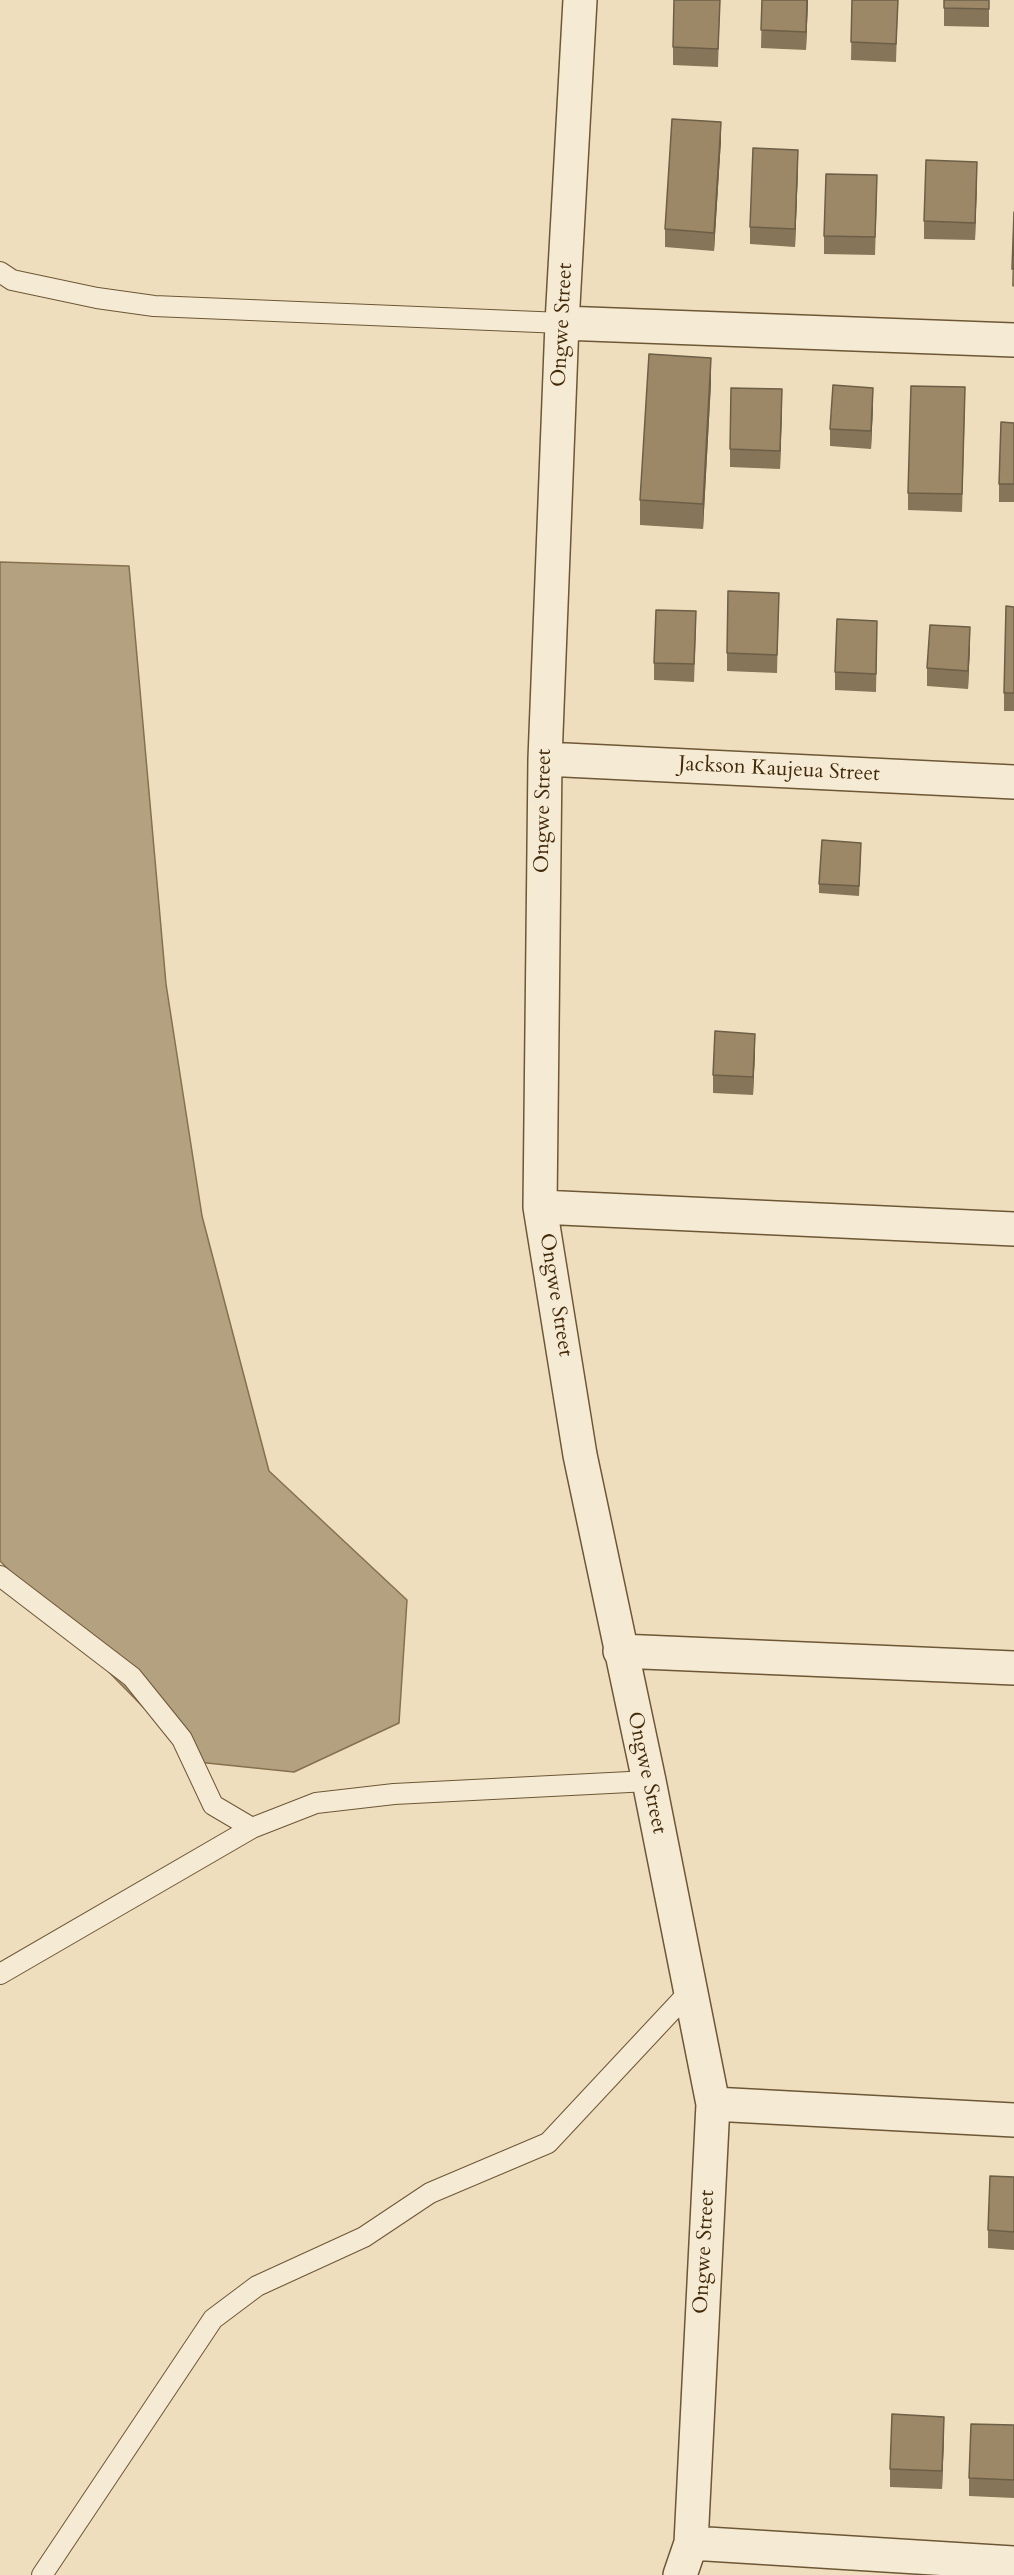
<!DOCTYPE html>
<style>
body{margin:0}
canvas{display:block;background:#efdebd}
</style>
<canvas width="1014" height="2575"></canvas>
<script>
const ctx = document.querySelector('canvas').getContext('2d');
ctx.lineJoin = 'round';
function paint(path, color) { ctx.fillStyle = color; ctx.fill(path, 'evenodd'); }
function stroke(path, color, width, dash) { ctx.strokeStyle = color; ctx.lineWidth = width; ctx.lineCap = dash ? 'butt' : 'round'; ctx.setLineDash(dash || []); ctx.stroke(path); }
function label(font, color, halo, rows, align = 'center') {
  ctx.font = font + ' Cardo,serif'; ctx.lineWidth = 4.5; ctx.setLineDash([]); ctx.textBaseline = 'middle'; ctx.strokeStyle = halo; ctx.fillStyle = color; for (const [text, x, y, turn = 0] of rows) {
    ctx.save(); ctx.translate(x, y); ctx.rotate((+turn || 0) * Math.PI / 180); ctx.textAlign = isNaN(turn) ? turn : align; if (halo) ctx.strokeText(text, 0, 0); ctx.fillText(text, 0, 0); ctx.restore();
  }
}
const water = new Path2D(`
 M0 562 129 566 166 984 202 1216 269 1471 407 1600 399 1723 294 1772 197 1762 0 1561Z`);
paint(water, '#b4a17f');
stroke(water, '#86714f', 1.5);
const lane = new Path2D(`
 M0 272 12 280 97 298 154 306 562 323
 M0 1576 132 1677 182 1739 213 1805 252 1828
 M0 1974 252 1828 316 1803 394 1794 649 1781
 M42 2575 213 2319 257 2286 364 2237 430 2193 548 2143 691 1990`);
const street = new Path2D(`
 M580 0 562 323 545 759 540 1207 580 1455 649 1781 713 2104 691 2543 680 2575
 M562 323 1014 340
 M545 759 1014 782
 M540 1207 1014 1229
 M620 1651 1014 1668
 M713 2104 1014 2120
 M691 2543 1014 2563`);
stroke(lane, '#6d5735', 22);
stroke(street, '#6d5735', 36);
stroke(lane, '#f5ead4', 20);
stroke(street, '#f5ead4', 33);
paint(new Path2D(`
 M720 0 718 67 673 65V47Z
 M762 0H808L806 50 761 48Z
 M852 0H898L896 62 851 60Z
 M944 0H989V27L944 26Z
 M721 140 714 251 665 247V229Z
 M798 168 795 247 750 244V227Z
 M977 180 975 240 924 239V221Z
 M877 193 875 255 824 254V236Z
 M1014 212V287L1012 286Z
 M711 383 703 529 640 525V500Z
 M965 405 962 512 908 510V493Z
 M873 406 871 449 830 446V429Z
 M782 407 780 469 730 467V449Z
 M1014 423V502H999V484Z
 M779 593 777 673 727 671V653Z
 M1014 607V711H1004V693Z
 M696 629 694 682 654 680V663Z
 M877 639 876 692 835 690V672Z
 M970 645 968 689 927 686V668Z
 M861 852 859 896 819 893V884Z
 M755 1052 753 1095 713 1093V1075Z
 M1014 2177V2250L988 2248V2230Z
 M1014 2425V2498L969 2496V2478Z
 M944 2435 942 2489 890 2487V2469Z`), '#867558');
paint(new Path2D(`
 M807 0H808L806 50V32Z
 M721 122V140L714 251V233Z
 M798 150V168L795 247V229Z
 M977 162V180L975 240V223Z
 M711 358V383L703 529V504Z
 M873 388V406L871 449V431Z
 M782 389V407L780 469V451Z
 M970 627V645L968 689V671Z
 M755 1034V1052L753 1095V1077Z
 M944 2417V2435L942 2489V2471Z`), '#6d5f47');
const building = new Path2D(`
 M674 0H720L718 49 673 47Z
 M762 0H807L806 32 761 30Z
 M852 0H898L896 44 851 42Z
 M944 0H989V9L944 8Z
 M672 119 721 122 714 233 665 229Z
 M753 148 798 150 795 229 750 227Z
 M926 160 977 162 975 223 924 221Z
 M826 174 877 175 875 237 824 236Z
 M1014 212V269H1012Z
 M649 354 711 358 703 504 640 500Z
 M833 385 873 388 871 431 830 429Z
 M911 386 965 387 962 494 908 493Z
 M731 388 782 389 780 451 730 449Z
 M1001 422 1014 423V484H999Z
 M728 591 779 593 777 655 727 653Z
 M1006 606 1014 607V693H1004Z
 M656 610 696 611 694 664 654 663Z
 M837 619 877 621 876 674 835 672Z
 M930 625 970 627 968 671 927 668Z
 M822 840 861 843 859 886 819 884Z
 M715 1031 755 1034 753 1077 713 1075Z
 M990 2176 1014 2177V2232L988 2230Z
 M892 2414 944 2417 942 2471 890 2469Z
 M971 2424 1014 2425V2480L969 2478Z`);
paint(building, '#9c8866');
stroke(building, '#6d5f47', 1.5);
label('21px', '#422a08', '#f5ead4', [
 ["Ongwe Street",563,325,-87],
 ["Jackson Kaujeua Street",779,770,3],
 ["Ongwe Street",544,811,-89],
 ["Ongwe Street",555,1295,81],
 ["Ongwe Street",646,1773,78],
 ["Ongwe Street",705,2252,-87]
]);
</script>
